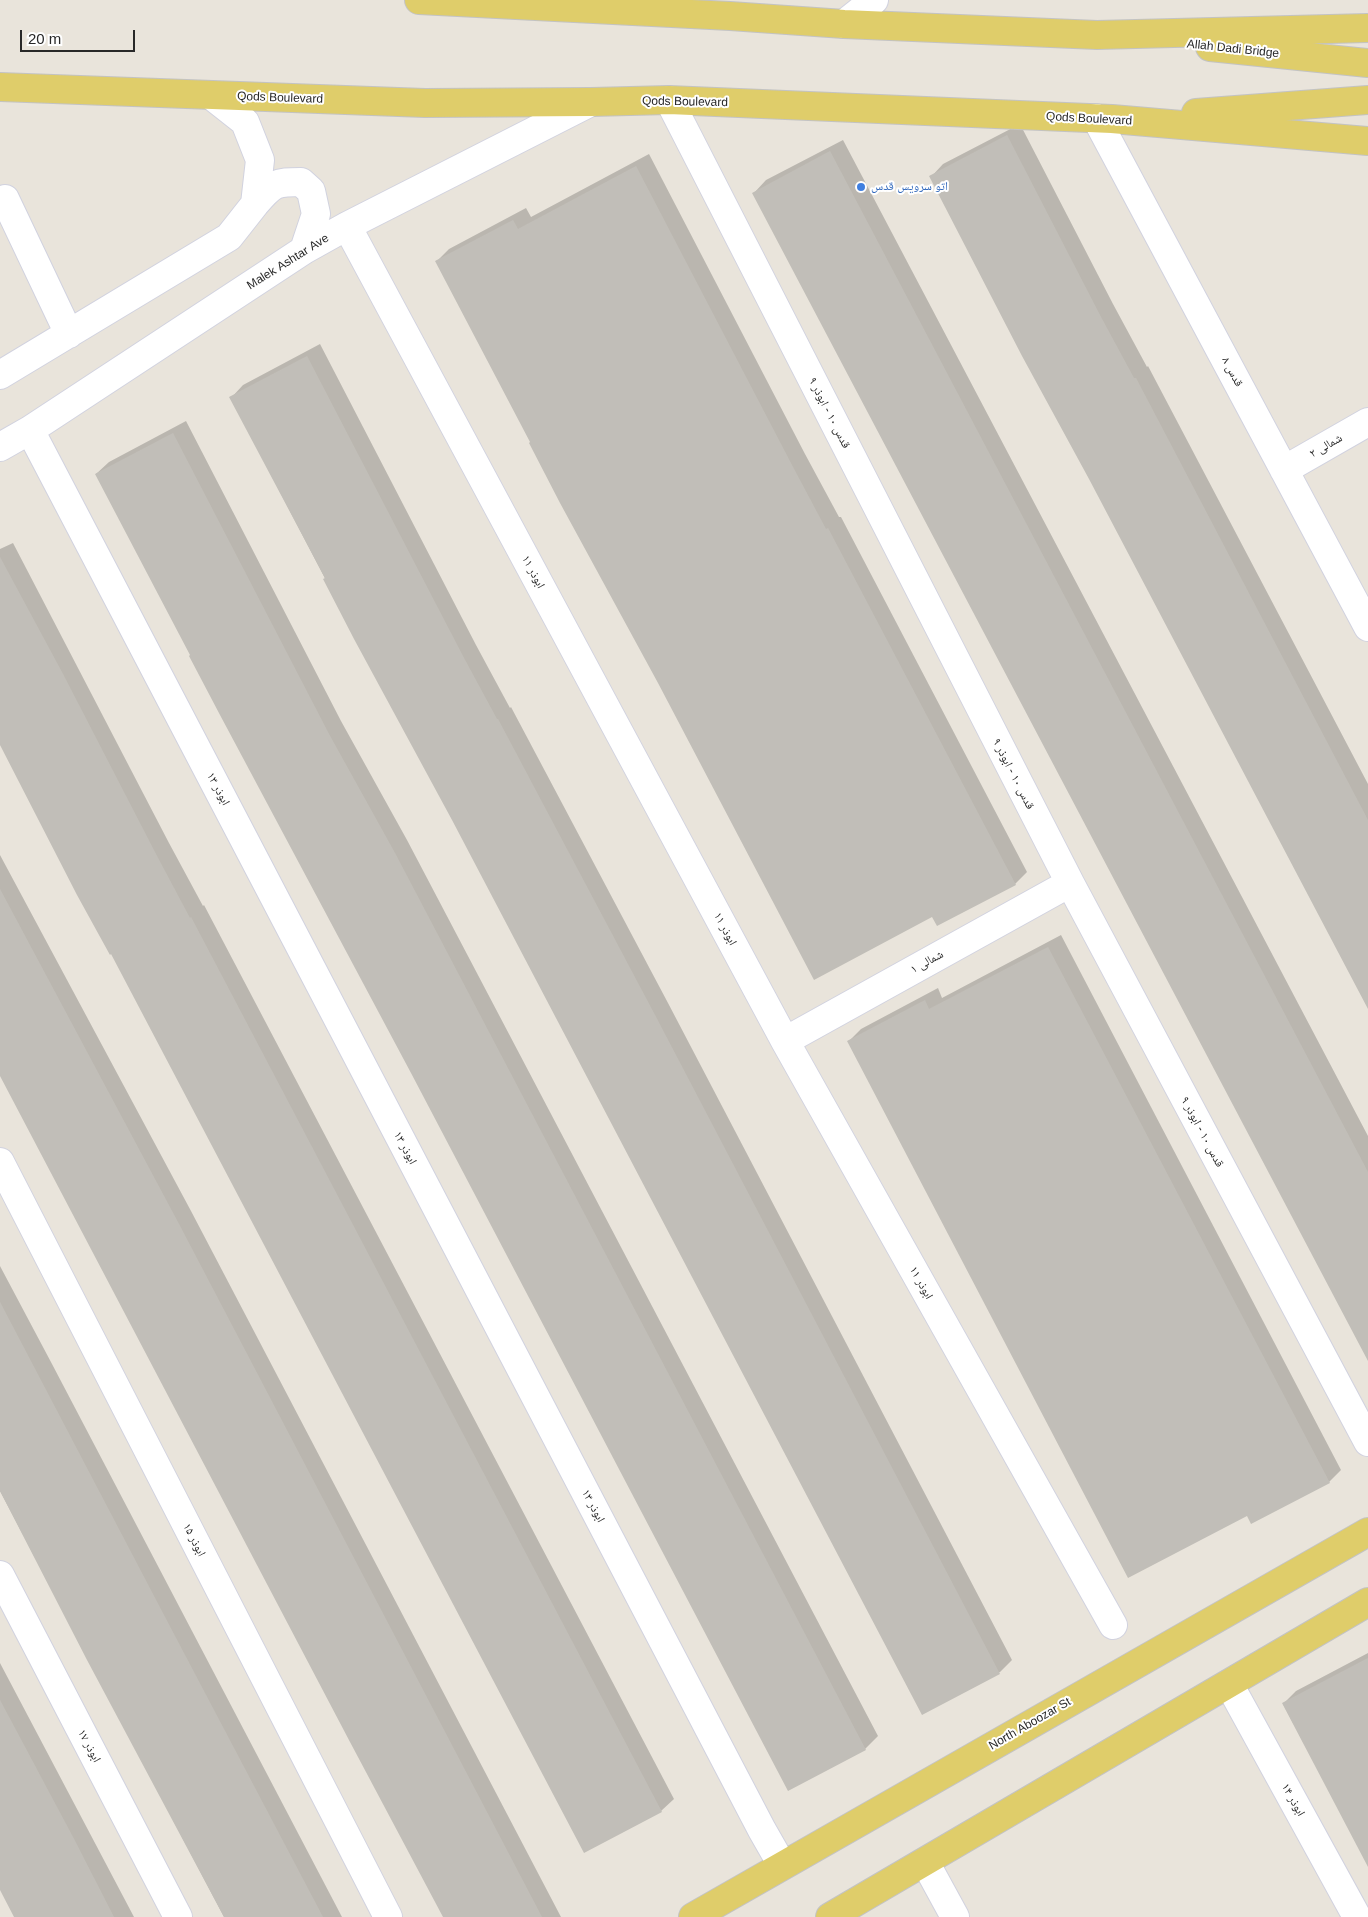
<!DOCTYPE html>
<meta charset="utf-8">
<style>
body{margin:0}
#map{position:relative;width:1368px;height:1917px;overflow:hidden;background:#e9e4db;font-family:Arial,sans-serif}
canvas{display:block}
.scale{position:absolute;left:20px;top:30px;width:115px;height:22px;box-sizing:border-box;border:2px solid #282828;border-top:0;padding-left:6px;font-size:15px;line-height:18px;white-space:nowrap;color:#282828;-webkit-text-stroke:4px #fff;paint-order:stroke}
</style>
<div id="map">
<canvas width="1368" height="1917"></canvas>
<div class="scale">20 m</div>
</div>
<script>
const ctx = document.querySelector('canvas').getContext('2d');
ctx.lineJoin = 'round';
function paint(path, color) { ctx.fillStyle = color; ctx.fill(path, 'evenodd'); }
function stroke(path, color, width, dash) { ctx.strokeStyle = color; ctx.lineWidth = width; ctx.lineCap = dash ? 'butt' : 'round'; ctx.setLineDash(dash || []); ctx.stroke(path); }
function label(font, color, halo, rows, align = 'center') {
  ctx.font = font + ' Arial,"Noto Naskh Arabic",sans-serif'; ctx.lineWidth = 4; ctx.setLineDash([]); ctx.textBaseline = 'middle'; ctx.strokeStyle = halo; ctx.fillStyle = color; for (const [text, x, y, turn = 0] of rows) {
    ctx.save(); ctx.translate(x, y); ctx.rotate((+turn || 0) * Math.PI / 180); ctx.textAlign = isNaN(turn) ? turn : align; if (halo) ctx.strokeText(text, 0, 0); ctx.fillText(text, 0, 0); ctx.restore();
  }
}
paint(new Path2D(`
 M1020 124 1113 304 1147 367 1148 366 1368 784V1007L931 177 943 164Z
 M843 140 1368 1136V1358L754 193 766 180Z
 M649 154 805 454 839 517H841L1027 872 1015 884 437 261 449 249 526 208 531 217Z
 M320 344 476 645 510 708 511 707 668 1003 1012 1660 1000 1672 923 1713 453 819 356 638 231 398 243 385Z
 M186 421 341 721 407 840 878 1736 865 1749 191 655 96 474 109 462Z
 M13 543 169 843 203 906 204 905 674 1799 661 1811 0 744V549Z
 M0 855 191 1211 561 1917H444L0 1072Z
 M1061 935 1341 1470 1329 1482 1247 1514 848 1042 861 1029 938 988 942 998Z
 M0 1266 52 1364 342 1917H224L0 1491Z
 M1368 1653V1864L1283 1704 1296 1691Z
 M0 1663 134 1917H16L0 1886Z`), '#0003');
paint(new Path2D(`
 M1007 135 1101 317 1134 378H1136L1368 820V1009L1089 479 1022 356 929 176Z
 M830 151 1368 1172V1361L752 193Z
 M636 166 793 467 826 529 828 528 1016 885 937 926 932 917 814 980 658 683 560 503 529 443 530 442 435 261 513 220 518 229Z
 M307 356 464 658 497 719H498L655 1015 1000 1674 922 1715 452 820 354 639 323 579 325 578 229 397Z
 M173 433 329 734 395 853 866 1750 788 1791 411 1073 220 715 189 656 190 655 95 474Z
 M0 557 63 674 157 856 190 918 191 917 662 1812 584 1853 111 954 110 955 77 895 0 745Z
 M0 889 179 1224 542 1917H443L350 1742 0 1076Z
 M1048 947 1330 1483 1251 1524 1247 1516 1128 1578 847 1041 925 1000 929 1009Z
 M0 1302 165 1617 323 1917H224L87 1660 0 1491Z
 M1368 1658V1867L1282 1703Z
 M0 1700 73 1837 114 1917H14L0 1890Z`), '#c1beb8');
const minor = new Path2D(`
 M844 24 874 0
 M669 100 1070 883 1368 1442
 M1096 118 1368 627
 M5 199 69 334
 M255 204C273 183 275 182 301 182L311 191 316 214 304 250
 M347 226 785 1041 1113 1625
 M0 375 229 237 255 204 260 160 245 122 212 96
 M30 430 762 1830 782 1865
 M0 447 30 430 304 250 347 226 591 102
 M1284 470 1368 422
 M785 1041 1070 883
 M0 1162 388 1917
 M0 1575 178 1917
 M1229 1684 1357 1917
 M925 1862 955 1917`);
const major = new Path2D(`
 M419 0 730 16 844 24 1097 35 1368 28
 M1210 47 1368 63
 M0 87 425 103 591 102 669 100 1112 119 1368 141
 M1196 113 1368 100
 M693 1917 1368 1532
 M830 1917 1368 1602`);
stroke(minor, '#d1d2df', 30);
stroke(major, '#c3c3c3', 30);
stroke(minor, '#fff', 28);
stroke(major, '#dfcd6a', 28);
for (const [x, y, r, color] of [
 [861,187,5,"#3f7fe0"]
]) { const dot = new Path2D(); dot.arc(x, y, r, 0, 2 * Math.PI); ctx.fillStyle = color; ctx.fill(dot); stroke(dot, '#fff', 2); }
label('12px', '#282828', '#fff', [
 ["Allah Dadi Bridge",1233,49,6],
 ["Qods Boulevard",280,98,2],
 ["Qods Boulevard",685,102,1],
 ["Qods Boulevard",1089,119,3],
 ["Malek Ashtar Ave",288,262,-32],
 ["قدس ۸",1232,372,62],
 ["قدس ۱۰ - ابوذر ۹",829,413,63],
 ["شمالی ۲",1326,446,-30],
 ["ابوذر ۱۱",533,572,62],
 ["قدس ۱۰ - ابوذر ۹",1013,774,63],
 ["ابوذر ۱۳",218,789,62],
 ["ابوذر ۱۱",725,929,62],
 ["شمالی ۱",927,962,-29],
 ["قدس ۱۰ - ابوذر ۹",1202,1132,62],
 ["ابوذر ۱۳",405,1148,62],
 ["ابوذر ۱۱",921,1283,61],
 ["ابوذر ۱۳",593,1506,62],
 ["ابوذر ۱۵",194,1540,63],
 ["North Aboozar St",1030,1724,-30],
 ["ابوذر ۱۷",89,1746,62],
 ["ابوذر ۱۴",1293,1800,61]
]);
label('12px', '#366cbe', '#fff', [
 ["اتو سرویس قدس",871,187]
], 'left');
</script>
